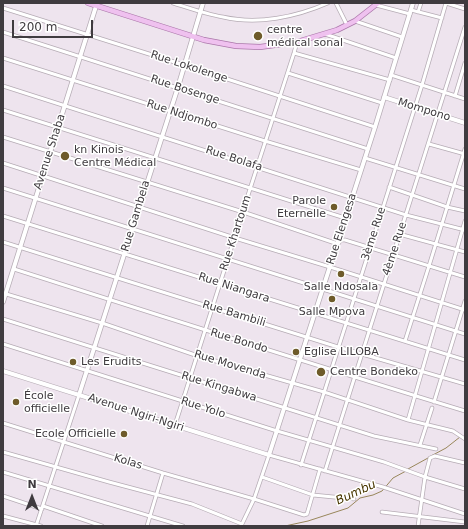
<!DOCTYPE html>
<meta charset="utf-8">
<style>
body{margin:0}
#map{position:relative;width:468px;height:529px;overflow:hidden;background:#eee4ee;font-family:"DejaVu Sans",sans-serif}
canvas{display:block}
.frame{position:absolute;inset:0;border:4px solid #3f3b3f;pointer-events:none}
.north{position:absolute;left:12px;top:477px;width:40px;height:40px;-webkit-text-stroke:3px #fff;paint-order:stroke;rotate:0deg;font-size:11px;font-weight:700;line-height:16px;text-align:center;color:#3f3b3f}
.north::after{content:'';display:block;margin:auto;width:14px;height:18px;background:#3f3b3f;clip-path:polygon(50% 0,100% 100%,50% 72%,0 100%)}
.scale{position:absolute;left:12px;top:20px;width:81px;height:18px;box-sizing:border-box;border:2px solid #3f3b3f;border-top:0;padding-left:5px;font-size:12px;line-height:14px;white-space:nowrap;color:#3f3b3f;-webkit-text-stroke:3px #fff;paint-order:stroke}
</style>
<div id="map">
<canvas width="468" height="529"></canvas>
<div class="frame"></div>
<div class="north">N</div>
<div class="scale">200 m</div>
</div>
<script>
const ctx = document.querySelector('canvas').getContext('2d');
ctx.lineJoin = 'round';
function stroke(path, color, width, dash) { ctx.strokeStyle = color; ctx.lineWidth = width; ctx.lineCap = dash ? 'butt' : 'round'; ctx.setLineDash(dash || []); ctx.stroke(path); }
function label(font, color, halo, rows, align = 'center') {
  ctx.font = font + ' "DejaVu Sans",sans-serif'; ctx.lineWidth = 3; ctx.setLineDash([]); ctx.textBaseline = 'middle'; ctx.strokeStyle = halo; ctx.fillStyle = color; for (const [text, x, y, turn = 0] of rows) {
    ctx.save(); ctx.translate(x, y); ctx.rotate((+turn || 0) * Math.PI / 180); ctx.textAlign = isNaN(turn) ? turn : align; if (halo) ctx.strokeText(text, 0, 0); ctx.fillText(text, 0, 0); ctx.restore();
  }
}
stroke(new Path2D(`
 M431 456 446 448 460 437
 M408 469 428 458
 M285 526 308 521 348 508 360 498 373 495 382 491 393 478 406 471`), '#98865a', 1);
const street = new Path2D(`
 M173 3C189 8 206 14 223 17 258 25 296 17 328 3
 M336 3 347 25
 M446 3 465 9
 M376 5 410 14
 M3 8 184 65 375 127
 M411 10 442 18
 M418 12 421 3
 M355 21 402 37
 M3 32 368 149
 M325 34 396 58
 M294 53 390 80
 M3 58 265 141 361 170
 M288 73 382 103
 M391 75 465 99
 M3 86 406 215 465 230
 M455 96 465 63
 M3 110 345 218
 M3 137 243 212 338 244 341 240H345L465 277
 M429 144 465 154
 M365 158 465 189
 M3 163 235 238 330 267 465 310
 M389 187 447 207 465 211
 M3 188 465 334
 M3 216 465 360
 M399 234 465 252
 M3 242 338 347 465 384
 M14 269C164 317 314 365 465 411
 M3 293 102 323 198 356 324 392 408 420 453 431 465 439
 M3 319 374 436 436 449
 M405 341 429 266 465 149
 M3 344 277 431 384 462 425 477 465 489
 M434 402 465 301
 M408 420 465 221
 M3 423 163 473 254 499 304 515 307 514 320 469
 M175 425 250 189 294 53 297 42
 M420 445 432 408
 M3 452 109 482 192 504 242 524
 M301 465 422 85 446 3
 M325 471 465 27
 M3 472 183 526
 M262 477 313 495 354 499
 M3 496 42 509
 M43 506 102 526
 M382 512 465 522
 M3 516 41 526
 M36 526 79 395
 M147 526 163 473
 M241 526 254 499 269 455 383 487 465 514
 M418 526 425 477 430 458 435 456 465 463`);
const secondary = new Path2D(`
 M384 97 465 123
 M3 302 97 3
 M3 371 269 455 375 127 413 3
 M79 395 178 87 203 3`);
const primary = new Path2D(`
 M88 3 204 40 236 46 260 47 297 42 337 30 355 21 378 3`);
stroke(street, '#b6acb5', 4.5);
stroke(secondary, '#b6acb5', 5.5);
stroke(primary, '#ab77aa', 6);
stroke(street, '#fff', 3);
stroke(secondary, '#fff', 4);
stroke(primary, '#efc1ef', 4.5);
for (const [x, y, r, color] of [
 [258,36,5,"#6e5b2a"],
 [65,156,5,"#6e5b2a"],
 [334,207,4,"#6e5b2a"],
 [341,274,4,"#6e5b2a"],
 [332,299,4,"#6e5b2a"],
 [296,352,4,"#6e5b2a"],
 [73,362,4,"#6e5b2a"],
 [321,372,5,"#6e5b2a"],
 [16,402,4,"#6e5b2a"],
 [124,434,4,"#6e5b2a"]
]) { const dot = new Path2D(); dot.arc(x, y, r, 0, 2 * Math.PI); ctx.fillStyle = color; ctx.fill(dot); stroke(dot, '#fff', 1.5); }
label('11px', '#3f3b3f', '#fff', [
 ["centre",267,30],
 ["médical sonal",267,43],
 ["kn Kinois",74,150],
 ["Centre Médical",74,163],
 ["Parole",326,201,"right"],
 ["Eternelle",326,214,"right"],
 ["Salle Ndosala",341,287,"center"],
 ["Salle Mpova",332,312,"center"],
 ["Eglise LILOBA",304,352],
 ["Les Erudits",81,362],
 ["Centre Bondeko",330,372],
 ["École",24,396],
 ["officielle",24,409],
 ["Ecole Officielle",116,434,"right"]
], 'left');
label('11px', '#3f3b3f', '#fff', [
 ["Rue Lokolenge",189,67,18],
 ["Rue Bosenge",185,90,18],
 ["Mompono",424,110,17],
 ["Rue Ndjombo",182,115,18],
 ["Avenue Shaba",50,152,-72],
 ["Rue Bolafa",234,159,18],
 ["Rue Gambela",136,216,-73],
 ["Rue Elengesa",342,229,-72],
 ["Rue Khartoum",236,233,-72],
 ["3ème Rue",374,234,-72],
 ["4ème Rue",395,249,-72],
 ["Rue Niangara",234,288,18],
 ["Rue Bambili",234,314,17],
 ["Rue Bondo",239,341,17],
 ["Rue Movenda",230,365,17],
 ["Rue Kingabwa",219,387,17],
 ["Rue Yolo",203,408,18],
 ["Avenue Ngiri-Ngiri",136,413,18],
 ["Kolas",128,462,17]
]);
label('italic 12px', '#483700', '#fff', [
 ["Bumbu",356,493,-25]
]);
</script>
